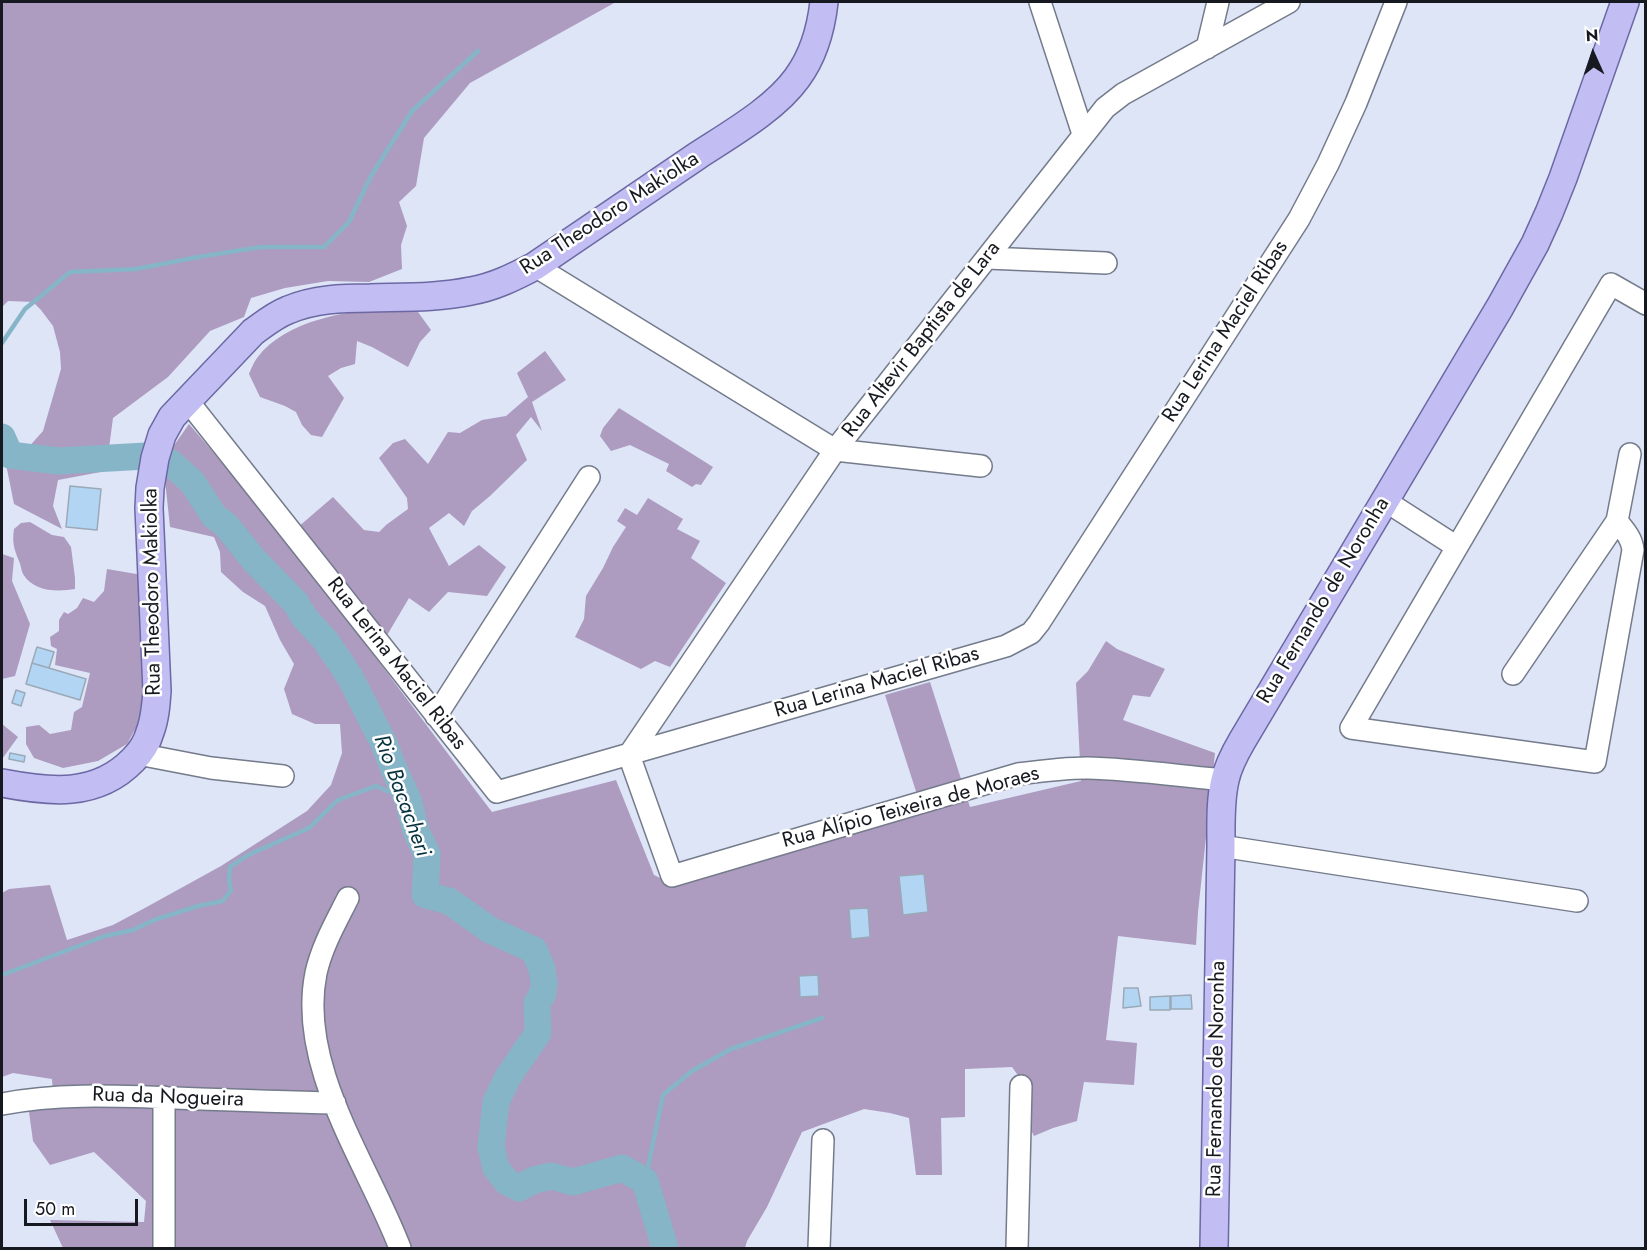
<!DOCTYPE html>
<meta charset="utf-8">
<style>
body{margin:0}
#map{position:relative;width:1647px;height:1250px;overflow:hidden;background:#dde5f7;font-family:Jost,sans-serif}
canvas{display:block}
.frame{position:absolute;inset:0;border:3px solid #16191f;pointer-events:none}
.north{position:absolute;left:1563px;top:24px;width:60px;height:60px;-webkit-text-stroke:4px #fff;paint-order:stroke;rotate:357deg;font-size:16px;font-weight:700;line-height:24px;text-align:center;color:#16191f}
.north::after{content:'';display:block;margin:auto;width:21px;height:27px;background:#16191f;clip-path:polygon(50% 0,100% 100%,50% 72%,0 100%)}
.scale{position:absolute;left:24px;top:1199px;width:114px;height:27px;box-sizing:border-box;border:3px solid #16191f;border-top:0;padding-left:8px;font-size:18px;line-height:21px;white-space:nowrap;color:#16191f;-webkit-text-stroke:4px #fff;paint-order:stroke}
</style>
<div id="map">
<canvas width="1647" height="1250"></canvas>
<div class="frame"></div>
<div class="north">N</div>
<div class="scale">50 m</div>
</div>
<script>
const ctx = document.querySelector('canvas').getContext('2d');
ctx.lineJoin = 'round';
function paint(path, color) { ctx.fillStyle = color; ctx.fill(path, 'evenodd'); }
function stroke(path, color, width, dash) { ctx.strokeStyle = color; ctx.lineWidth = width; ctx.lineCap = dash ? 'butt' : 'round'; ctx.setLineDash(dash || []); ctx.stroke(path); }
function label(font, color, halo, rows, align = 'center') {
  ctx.font = font + ' Jost,sans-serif'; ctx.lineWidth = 5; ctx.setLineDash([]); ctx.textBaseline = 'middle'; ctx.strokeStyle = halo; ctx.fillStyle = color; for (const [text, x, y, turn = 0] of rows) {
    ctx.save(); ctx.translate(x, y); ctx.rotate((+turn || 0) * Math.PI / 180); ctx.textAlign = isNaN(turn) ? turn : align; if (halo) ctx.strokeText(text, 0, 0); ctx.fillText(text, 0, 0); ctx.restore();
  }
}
paint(new Path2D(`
 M2 2H616L470 83 424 138 416 186 399 202 407 226 401 245 402 269 369 282 328 281 285 288 251 298 244 317 210 331 168 377 113 418 106 471 58 480 53 506 62 529 14 504 3 449 26 450 43 431 61 369 60 352 53 326 41 310 33 302 8 301 2 307Z
 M394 307 418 312 431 330 420 342 408 367 372 347 357 341 355 364 341 368 328 376 344 398 322 437 311 435 302 425 296 412 285 406 260 397 249 374C251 369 254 362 257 358 286 319 349 311 394 307Z
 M545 351 566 380 532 402 542 431 531 417 516 435 527 460 490 496 472 511 464 526 449 513 429 528 449 566 479 545 506 567 487 596 448 592 429 612 409 598 386 637 297 528 333 497 364 530 379 532 386 525 408 509 407 498 379 458 393 443 405 439 428 464 448 432 460 433 482 420 506 416 528 397 517 373Z
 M619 408 713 467 701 485 696 484 692 487 666 471 669 464 630 445 611 451 600 436 603 428Z
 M189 424C296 548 393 681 492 812L616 780 654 875 675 885 922 810 885 695 930 682 970 807 1081 781 1076 683 1088 671 1106 641 1117 649 1165 669 1150 697 1133 695 1123 720 1215 753 1198 912 1196 945 1118 936 1106 1040 1137 1043 1134 1085 1084 1082 1077 1121 1053 1128 1034 1136 1027 1122 1025 1085 1012 1067 965 1069V1117L941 1118 942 1175H916L909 1118 890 1113 864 1109 802 1132 767 1207 747 1241 745 1248H63L50 1220 144 1222 146 1201 94 1152 50 1165 33 1141 29 1112 53 1093 52 1079 13 1073 2 1077V893L9 889 50 885 67 940 113 925 143 909 221 866 307 811 331 785 342 753 340 724H315L292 714 284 689 294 664 280 640 265 606 243 592 221 572 220 552 214 537 170 527 165 480 170 451Z
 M648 498 683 519 677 529 700 541 691 558 726 583 670 667 655 661 641 669 575 637 584 619 586 596 603 568 613 547 626 527 617 521 625 508 637 515Z
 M30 522 52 535 64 537 71 547 75 578V589C57 592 34 592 23 574 21 570 21 565 19 561 14 549 12 542 14 529L21 523Z
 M2 554 14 558 12 581 30 624 15 676 2 679Z
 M107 569 142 575 148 689 137 726 127 744 98 761 63 768 34 758 26 744V727L39 725 50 734 71 730 74 712 82 707 90 673 55 665 57 649 51 646 50 637 59 631V620L64 612 68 614 77 608 83 598 94 602 104 591Z
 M2 724 18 737 2 759Z`), '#ad9bc0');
stroke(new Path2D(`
 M2 343 25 309 70 272 136 269 198 257 261 247H324L349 222 371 176 412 111 478 51
 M2 454 10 455
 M2 975 105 936 133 930 154 920 198 906 223 901 231 890 229 880 230 867 248 855 309 828 338 800 376 786 408 800
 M645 1181 663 1095 692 1071 731 1049 822 1018`), '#87b5c8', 4.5);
stroke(new Path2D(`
 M2 437 10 455 58 461 146 456
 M171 463 193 483 214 516 226 525 254 560 296 603 304 617 326 641 350 677 385 746 393 767 408 800 416 831 427 854 425 895 449 901 490 930 534 950 542 969 544 983 543 993 537 1003 538 1033 508 1077 496 1102 491 1147 496 1168 507 1182 519 1188 534 1180 551 1176 573 1182 622 1168 645 1181 665 1248`), '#87b5c8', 27);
const building = new Path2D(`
 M70 486 101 489 97 530 66 527Z
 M37 647 54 652 49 668 32 663Z
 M32 663 86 679 80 700 26 684Z
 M16 690 25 693 21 706 12 703Z
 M10 753 25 756 24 762 9 759Z
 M924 874 928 912 903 915 899 876Z
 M868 908 870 937 851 939 849 909Z
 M818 975 819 996 800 997 799 976Z
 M1124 988H1138L1141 1006 1123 1008Z
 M1191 995 1192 1009H1171V996Z
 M1170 996V1010H1150V997Z`);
paint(building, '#b3d5f4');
stroke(building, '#9aa9b7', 1.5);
const minor = new Path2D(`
 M1040 2 1083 134
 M1207 48 1218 2
 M987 258 1106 263
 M535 266 835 450 981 466
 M187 400 497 792 1006 646 1031 633 1039 623 1299 219 1328 164 1356 103 1396 2
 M1384 500 1457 547
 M1617 521C1624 530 1632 538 1633 550L1595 762 1351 728 1611 284 1646 304
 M1513 674 1617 521 1630 454
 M436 716 589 477
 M138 754 211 768 283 776
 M1225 780C1179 776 1133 769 1087 768 1064 768 1041 771 1018 774L672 876 629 755 835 450 1105 108 1123 94 1289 2
 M1221 846 1577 901
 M348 898C336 922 322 946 316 973 297 1067 368 1164 400 1248
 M164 1097V1248
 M2 1104C59 1093 117 1096 175 1098 228 1100 282 1102 335 1103
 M819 1248 823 1140
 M1017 1248 1021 1086`);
const major = new Path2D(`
 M2 783C49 792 96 798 133 760 141 752 147 743 150 732 155 719 156 705 157 691L149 508 150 488 155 458 162 435 172 417 253 332C264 324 275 315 288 310 314 299 342 298 370 298 403 297 438 298 471 291 494 287 514 277 535 266 589 229 643 193 697 156 729 135 775 109 797 78 814 55 821 29 824 2
 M1214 1248 1221 846C1221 824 1220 801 1225 780 1228 766 1235 753 1242 741L1500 307 1535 244 1549 213 1563 178 1625 2`);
stroke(minor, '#747b8b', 24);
stroke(major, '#6c68a4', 30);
stroke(minor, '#fff', 21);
stroke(major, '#c2bef3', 27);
label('21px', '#16191f', '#fff', [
 ["Rua Theodoro Makiolka",610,214,-33],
 ["Rua Lerina Maciel Ribas",1226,332,-57],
 ["Rua Altevir Baptista de Lara",922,340,-52],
 ["Rua Theodoro Makiolka",153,592,-91],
 ["Rua Fernando de Noronha",1324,601,-59],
 ["Rua Lerina Maciel Ribas",396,664,52],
 ["Rua Lerina Maciel Ribas",877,683,-16],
 ["Rua Alípio Teixeira de Moraes",911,808,-15],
 ["Rua Fernando de Noronha",1217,1079,-89],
 ["Rua da Nogueira",168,1098,2]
]);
label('italic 22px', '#063240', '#fff', [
 ["Rio Bacacheri",401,796,70]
]);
</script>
